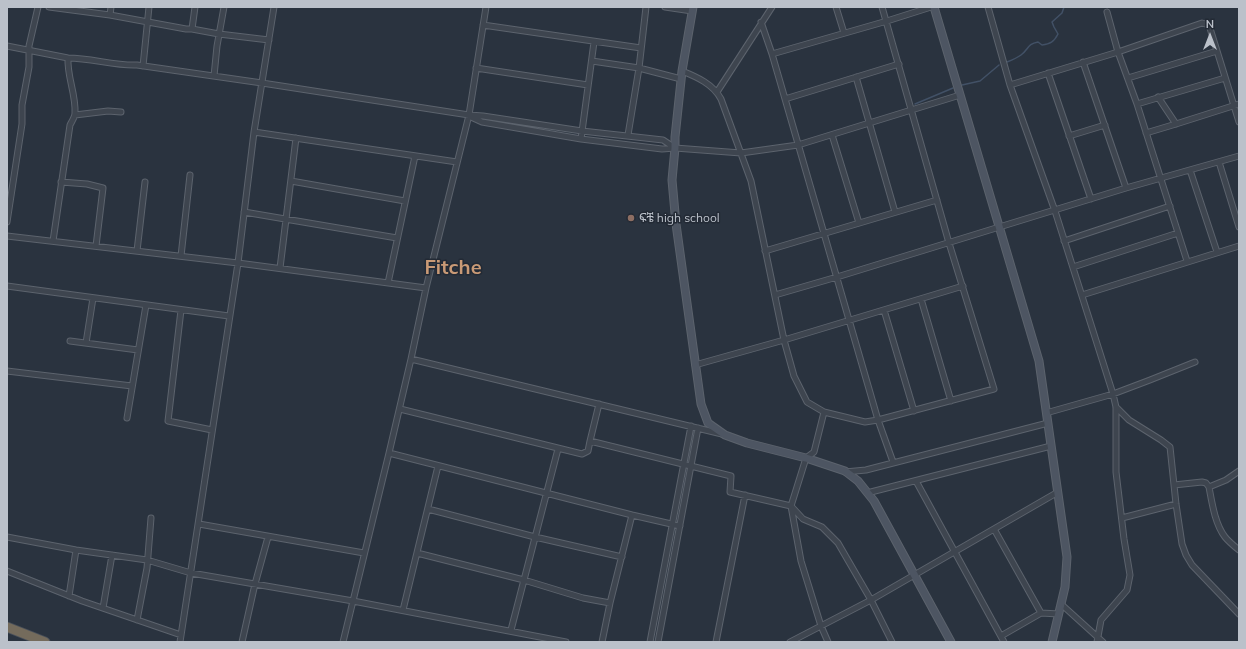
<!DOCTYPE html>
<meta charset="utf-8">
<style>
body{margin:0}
#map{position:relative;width:1246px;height:649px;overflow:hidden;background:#2a333f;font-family:Mulish,sans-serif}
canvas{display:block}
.frame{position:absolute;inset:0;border:8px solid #bbc1ca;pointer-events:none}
.north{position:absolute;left:1190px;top:16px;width:40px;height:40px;-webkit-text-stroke:3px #232a35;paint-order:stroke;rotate:0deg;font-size:11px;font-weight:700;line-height:16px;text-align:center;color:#bbc1ca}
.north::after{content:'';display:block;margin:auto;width:14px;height:18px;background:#bbc1ca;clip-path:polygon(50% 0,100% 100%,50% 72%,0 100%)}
</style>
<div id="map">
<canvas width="1246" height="649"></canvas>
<div class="frame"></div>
<div class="north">N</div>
</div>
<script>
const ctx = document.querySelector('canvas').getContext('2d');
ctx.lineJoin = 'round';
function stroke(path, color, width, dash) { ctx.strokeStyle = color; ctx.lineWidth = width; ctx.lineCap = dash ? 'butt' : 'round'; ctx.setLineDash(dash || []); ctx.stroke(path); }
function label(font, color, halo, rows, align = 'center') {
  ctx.font = font + ' Mulish,"Noto Sans Ethiopic",sans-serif'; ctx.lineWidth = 3; ctx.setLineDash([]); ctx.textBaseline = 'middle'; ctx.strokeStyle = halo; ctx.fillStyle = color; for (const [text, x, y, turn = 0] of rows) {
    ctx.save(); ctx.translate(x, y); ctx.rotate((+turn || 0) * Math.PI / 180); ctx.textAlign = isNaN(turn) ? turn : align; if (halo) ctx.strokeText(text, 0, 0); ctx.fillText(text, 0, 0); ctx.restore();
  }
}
stroke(new Path2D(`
 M1007 62C1012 60 1017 58 1021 55 1029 49 1027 44 1038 42L1042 45C1050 44 1054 42 1058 34L1054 27 1052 22 1062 13 1064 7
 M962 85 980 81 999 65
 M915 104 953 88`), '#425166', 1.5);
const street = new Path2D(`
 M49 7 110 15 186 29H192L219 34 269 40
 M665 7 692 11
 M836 7 844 33
 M988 7 1010 85 1055 211 1113 394 1116 407V472L1124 539 1130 575 1127 590 1101 620 1097 642
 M1107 12 1118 52 1137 104 1187 261
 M110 15 111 7
 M761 22 772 54 878 420 893 462
 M483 25 641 48
 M192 29 195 7
 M7 46 68 58C92 58 114 66 137 65L262 83 469 115 483 116 582 131 663 140 675 148
 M772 54 887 21 931 7
 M592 61 639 68 681 79
 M1083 62 1126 188
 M143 66 149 7
 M476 68 588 85
 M682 71C697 77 713 84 721 99L751 181 784 340 794 376 807 402 824 412 865 422 878 420 994 389 949 243 882 7
 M1048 73 1091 199
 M214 76 217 46 224 7
 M856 77 895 212
 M1128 78 1217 51
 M1010 85 1118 52 1202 23 1209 25 1239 122
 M717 92 772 7
 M1158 97 1176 124
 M785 99 899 64
 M1137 104 1225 78
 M75 115 108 111 121 112
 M471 117 482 122 581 139 662 149 675 148 741 153 798 145 960 95
 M254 132 457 162
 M1146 133 1176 124 1239 104
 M628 135 639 68 646 7
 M832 135 859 223
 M1069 136 1105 125
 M581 139 594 42
 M1219 162 1239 227
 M1190 170 1217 252
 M291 181 405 201
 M61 182 87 184 103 188 96 246
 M244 212 397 238
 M7 222 22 124V105L29 67V46L38 7
 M7 236 238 263 426 288
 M53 241 70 125C72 121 75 117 75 113 76 94 67 77 68 58
 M1064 241 1170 206
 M137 251 145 182
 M765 251 937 200
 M181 256 190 175
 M1073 267 1178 233
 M280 268 296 138
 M388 283 415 156
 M7 286 229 316
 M775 295 837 277 1126 188 1239 156
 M1082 295 1239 246
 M921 299 951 401
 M181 310 168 421 212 430
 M884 310 914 411
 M70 341 138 350
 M86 343 93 298
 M411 359 722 434
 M695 365 784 340 963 286
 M7 371 132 386
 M1116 407 1129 420 1161 440 1170 447 1176 504 1182 544 1186 555 1192 565 1239 614
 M400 409 582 454 588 451 590 441 731 476 730 492 791 506 803 519 822 527 838 543 871 600 892 642
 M824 412 814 452 806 458 791 506 801 561 821 626 828 642
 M1046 413 1113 394 1150 380 1195 362
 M127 418 146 305
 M590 441 599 404
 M389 453 632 515 680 526
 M845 472 866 470 1048 423
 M916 481 1004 642
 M1174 485 1202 482 1206 483 1209 487C1212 503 1215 524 1225 537 1229 542 1234 546 1239 550
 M1209 487 1226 480 1239 471
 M867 493 1051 446
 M428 509 535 537 622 557
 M1122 518 1176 504
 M199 524 364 553
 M994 529 1041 613
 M7 537 76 550 147 560 191 573 353 601 566 642
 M417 553 524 580 583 598 610 603
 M7 571 82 601 181 635
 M69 596 76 550
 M1061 604 1103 642
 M103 608 112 555
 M403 610 438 466
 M137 620 147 568 151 518
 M511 630 558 449
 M1001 636 1041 613 1059 614
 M180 642 238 263 254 132 274 7
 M242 642 255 584 268 537
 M343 642 389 453 411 359 426 288 469 115 486 7
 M602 642 610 603 632 515
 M650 642 691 426
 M658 642 698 428
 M716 642 745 495
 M790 642 871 600 1058 492`);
const secondary = new Path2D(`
 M693 7 682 71 675 137V148L672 180 676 224 701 404 708 423 725 435 747 443 806 458 845 471 858 481 874 501 951 642
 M934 7 1039 361 1067 557 1065 587 1052 642`);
const highway = new Path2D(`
 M7 627 45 642`);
stroke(street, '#5c636d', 7);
stroke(secondary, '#5c636d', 9);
stroke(highway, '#49505a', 11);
stroke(street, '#3e454f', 5);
stroke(secondary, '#4d5562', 7);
stroke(highway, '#746b5c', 9);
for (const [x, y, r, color] of [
 [631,218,4,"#8d6e63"]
]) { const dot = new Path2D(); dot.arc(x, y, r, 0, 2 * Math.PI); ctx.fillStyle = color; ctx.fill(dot); stroke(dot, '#232a35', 1.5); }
label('12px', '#bbc1ca', '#232a35', [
 ["ፍቼ high school",639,218]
], 'left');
label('bold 20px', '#c99a76', '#232a35', [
 ["Fitche",453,268]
]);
</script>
